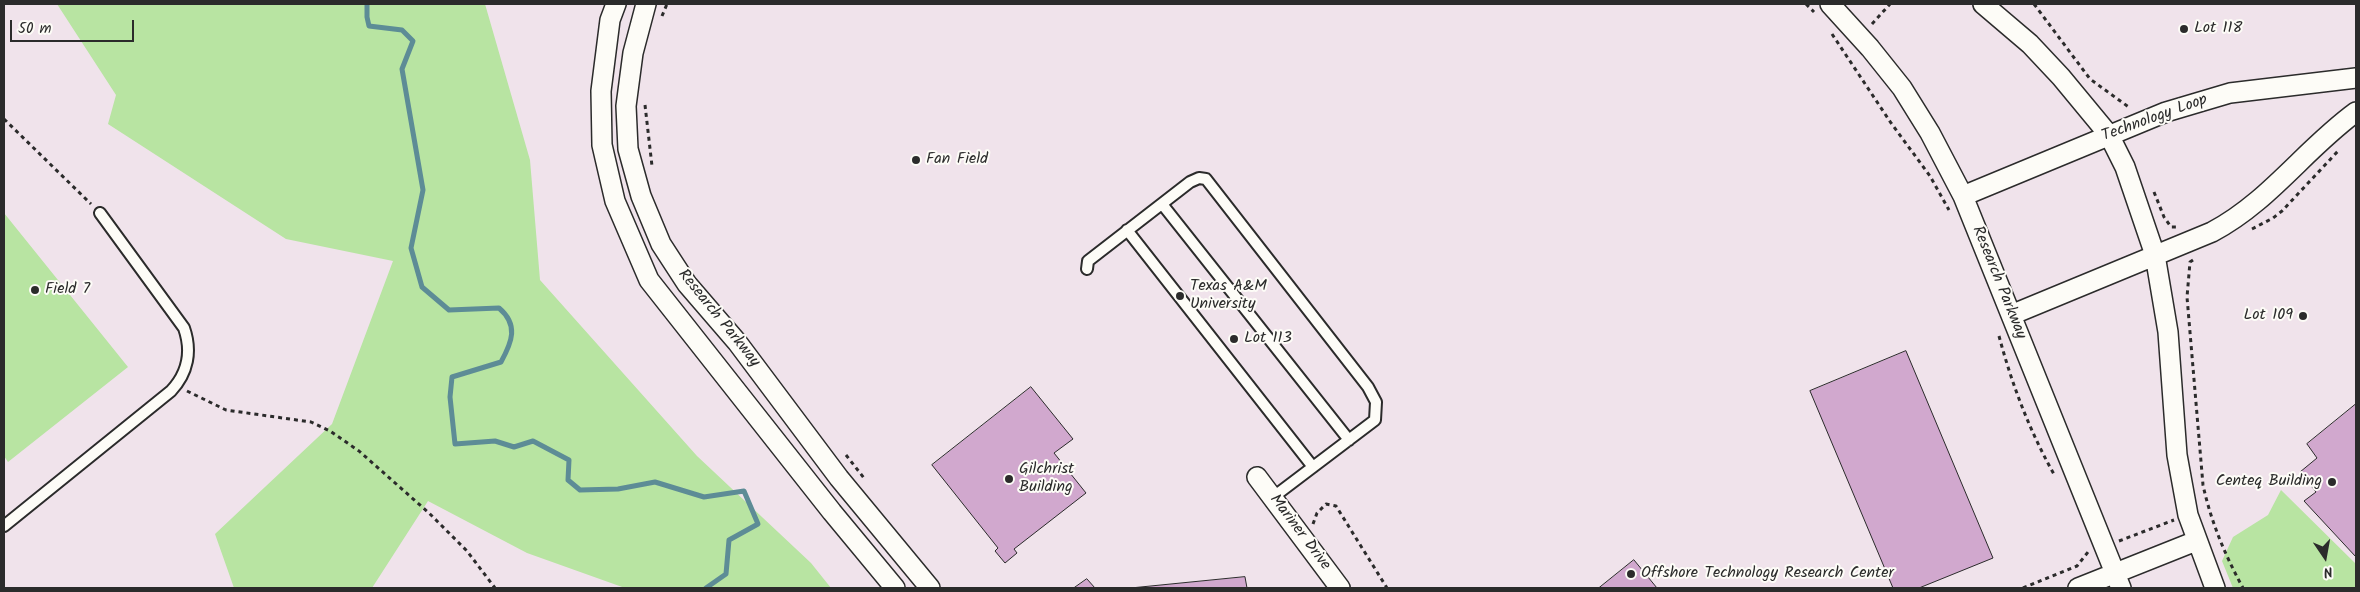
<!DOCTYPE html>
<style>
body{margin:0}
#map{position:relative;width:2360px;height:592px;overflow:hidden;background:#fdfcf7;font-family:Kalam,sans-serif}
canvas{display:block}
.frame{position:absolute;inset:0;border:5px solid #2b2b2b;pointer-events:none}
.north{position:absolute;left:2300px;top:532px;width:50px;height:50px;-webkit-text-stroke:4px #fdfcf7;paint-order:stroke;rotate:168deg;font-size:14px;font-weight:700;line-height:20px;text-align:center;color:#2b2b2b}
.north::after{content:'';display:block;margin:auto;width:18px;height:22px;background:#2b2b2b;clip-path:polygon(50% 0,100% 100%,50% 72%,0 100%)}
.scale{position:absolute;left:10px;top:20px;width:124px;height:22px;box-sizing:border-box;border:2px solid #2b2b2b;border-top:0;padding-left:6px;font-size:15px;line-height:18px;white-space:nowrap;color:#2b2b2b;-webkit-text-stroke:4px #fdfcf7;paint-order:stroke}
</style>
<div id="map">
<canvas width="2360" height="592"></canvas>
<div class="frame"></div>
<div class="north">N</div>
<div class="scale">50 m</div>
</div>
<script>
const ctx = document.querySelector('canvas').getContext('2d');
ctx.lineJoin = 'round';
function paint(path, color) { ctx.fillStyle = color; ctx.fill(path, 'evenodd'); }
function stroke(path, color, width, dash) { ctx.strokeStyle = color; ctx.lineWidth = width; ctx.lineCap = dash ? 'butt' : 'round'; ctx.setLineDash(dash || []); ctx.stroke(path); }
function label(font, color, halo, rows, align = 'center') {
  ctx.font = font + ' Kalam,sans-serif'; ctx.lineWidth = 4; ctx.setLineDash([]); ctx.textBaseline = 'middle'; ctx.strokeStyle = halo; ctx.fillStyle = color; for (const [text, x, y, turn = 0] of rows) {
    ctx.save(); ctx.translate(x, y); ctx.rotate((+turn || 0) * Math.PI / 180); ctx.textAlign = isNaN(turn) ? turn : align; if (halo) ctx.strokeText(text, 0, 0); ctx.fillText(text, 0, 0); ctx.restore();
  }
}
paint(new Path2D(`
 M4 4H2356V588H4Z`), '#f0e3eb');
paint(new Path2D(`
 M57 4H485L530 160 540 280 697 456 811 563 831 588H625L527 553 428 501 372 588H234L215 534 332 424 393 261 286 239 108 124 116 95Z
 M4 213 128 367 8 462 4 456Z
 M2281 490 2356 564V588H2233L2222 561 2233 537 2268 515Z`), '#b8e4a2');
stroke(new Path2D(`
 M367 4V17L369 26 402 30 413 41 402 69 423 190 411 248 422 287 449 310 499 308C519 325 512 342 501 362L452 377 450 397 455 444 495 441 514 447 533 441 569 460 568 480 580 490 618 489 655 482 704 497 744 491 758 524 729 540 726 574 706 588`), '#5d8c96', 5);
const building = new Path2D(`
 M1906 351 1993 558 1919 588H1893L1810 391Z
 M1031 387 1073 439 1054 453 1086 493 1014 549 1017 553 1005 563 995 551 998 548 932 465Z
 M2356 404V557L2304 501 2316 492 2300 472 2317 458 2307 444Z
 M1634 560 1657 588H1599Z
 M1245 577 1247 588H1131Z
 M1087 579 1095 588H1074Z`);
paint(building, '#d1a8ce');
stroke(building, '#2b2b2b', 1);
const lane = new Path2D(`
 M1162 204 1349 440
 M1127 230 1313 467
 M1087 269 1088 261 1190 182 1199 178 1206 179 1368 387 1376 402 1375 420 1272 498
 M4 526 171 391C188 373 192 351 184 328L100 213`);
const street = new Path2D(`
 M616 4 610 20 601 91 602 145 615 201 649 280 832 512 895 588
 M646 4 633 53 626 106 628 149 641 196 661 244 687 284 737 342 839 478 930 588
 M1830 4 1870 48 1902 88 1930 133 1963 196 2121 588
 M1983 4 2030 44 2061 77 2109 135 2125 167 2155 255 2168 332 2177 455 2188 515 2215 588
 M1963 196 2166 112 2230 93 2356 78
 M2011 315 2212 232C2269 202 2305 149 2356 112
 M1257 477 1340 588
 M2078 588 2196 541`);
stroke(lane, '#2b2b2b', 14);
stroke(street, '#2b2b2b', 22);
stroke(new Path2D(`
 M1806 4 1814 12
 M2034 4 2090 79 2130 108
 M662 16 667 4
 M1872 24 1890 4
 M1832 34 1891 123 1930 176 1949 210
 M645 105 652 166
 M4 119 91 204
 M2154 192 2164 217 2171 227H2176
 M2252 229 2273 218 2282 211 2339 150
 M2193 260 2190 262 2187 297 2203 485C2211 522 2225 555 2243 588
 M1999 336C2012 385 2030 432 2055 476
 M187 391 226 410 311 422 330 431 359 451 429 513 467 551 495 588
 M846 455 864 478
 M1313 524 1317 513 1326 504 1336 506 1387 588
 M2119 541 2174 520
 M2023 588 2077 566 2088 552`), '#2b2b2b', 3, [4, 4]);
stroke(lane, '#fdfcf7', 10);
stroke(street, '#fdfcf7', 19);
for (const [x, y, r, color] of [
 [2184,29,5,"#2b2b2b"],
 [916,160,5,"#2b2b2b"],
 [35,290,5,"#2b2b2b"],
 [1180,296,5,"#2b2b2b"],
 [2303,316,5,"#2b2b2b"],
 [1234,339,5,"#2b2b2b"],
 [1009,479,5,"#2b2b2b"],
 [2332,482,5,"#2b2b2b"],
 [1631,574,5,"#2b2b2b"]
]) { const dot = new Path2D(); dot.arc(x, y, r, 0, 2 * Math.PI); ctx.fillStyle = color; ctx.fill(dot); stroke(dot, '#fdfcf7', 2); }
label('16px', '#2b2b2b', '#fdfcf7', [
 ["Lot 118",2194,29],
 ["Fan Field",926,160],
 ["Texas A&M",1190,287],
 ["University",1190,305],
 ["Field 7",45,290],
 ["Lot 109",2293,316,"right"],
 ["Lot 113",1244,339],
 ["Gilchrist",1019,470],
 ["Building",1019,488],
 ["Centeq Building",2322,482,"right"],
 ["Offshore Technology Research Center",1641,574]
], 'left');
label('16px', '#2b2b2b', '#fdfcf7', [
 ["Technology Loop",2155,119,-20],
 ["Research Parkway",1998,283,68],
 ["Research Parkway",718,319,51],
 ["Mariner Drive",1299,533,53]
]);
</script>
